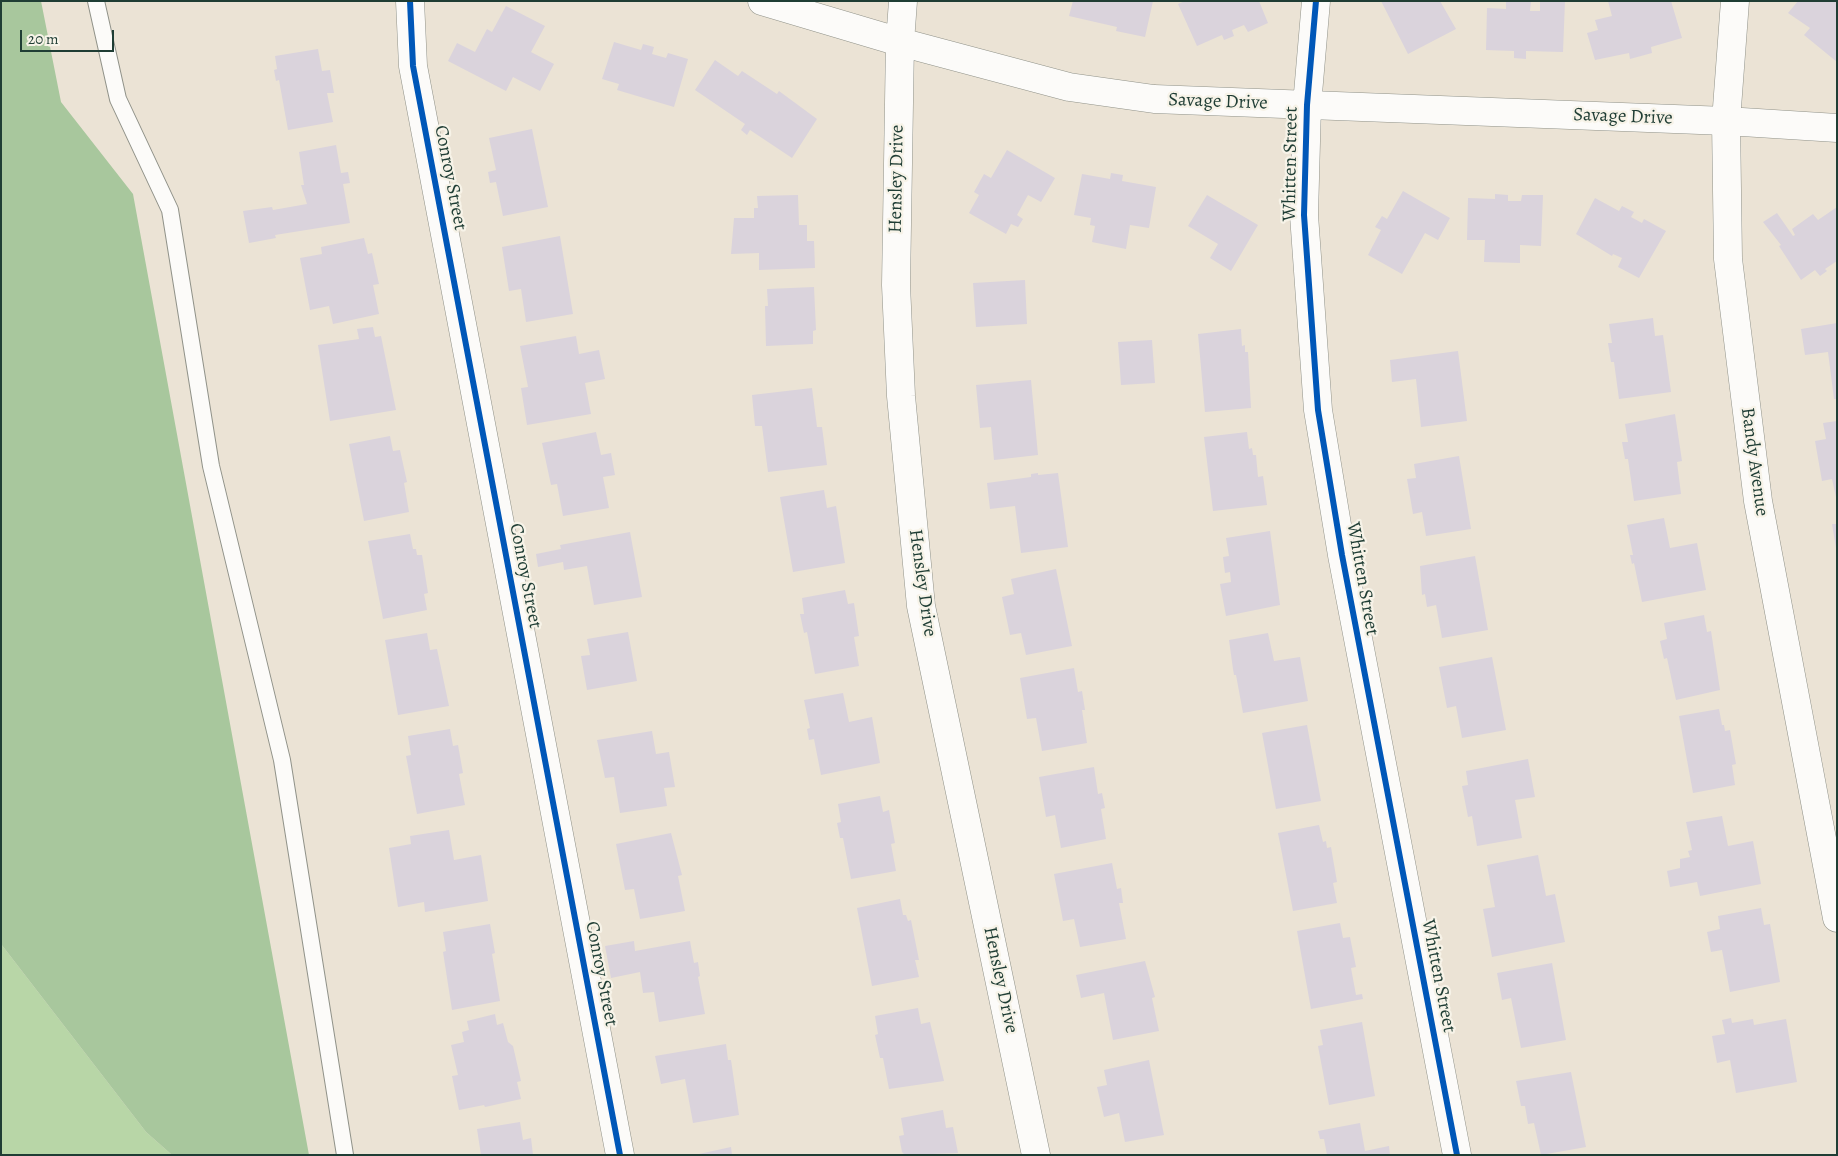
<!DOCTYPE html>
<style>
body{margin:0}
#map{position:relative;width:1838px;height:1156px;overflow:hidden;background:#ebe3d5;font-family:Alegreya,serif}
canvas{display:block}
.frame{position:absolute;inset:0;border:2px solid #1f3d34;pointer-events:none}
.scale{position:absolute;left:20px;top:30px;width:94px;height:22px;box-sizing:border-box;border:2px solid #1f3d34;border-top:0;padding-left:6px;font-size:15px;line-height:18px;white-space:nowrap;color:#1f3d34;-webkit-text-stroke:4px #f7f3e8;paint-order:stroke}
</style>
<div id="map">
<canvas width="1838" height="1156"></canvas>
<div class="frame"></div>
<div class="scale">20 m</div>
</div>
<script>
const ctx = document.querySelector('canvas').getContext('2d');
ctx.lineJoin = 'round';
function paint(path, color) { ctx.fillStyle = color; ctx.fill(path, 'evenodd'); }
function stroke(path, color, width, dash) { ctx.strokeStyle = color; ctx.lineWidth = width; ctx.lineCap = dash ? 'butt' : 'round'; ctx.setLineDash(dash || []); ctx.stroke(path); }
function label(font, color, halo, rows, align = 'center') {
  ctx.font = font + ' Alegreya,serif'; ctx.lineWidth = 4.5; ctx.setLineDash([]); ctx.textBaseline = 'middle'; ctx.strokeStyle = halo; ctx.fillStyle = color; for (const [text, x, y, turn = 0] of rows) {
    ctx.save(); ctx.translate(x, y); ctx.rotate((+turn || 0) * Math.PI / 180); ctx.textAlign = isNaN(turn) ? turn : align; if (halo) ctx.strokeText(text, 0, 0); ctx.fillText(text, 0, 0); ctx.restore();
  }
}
paint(new Path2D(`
 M1 944 146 1132 172 1155H1Z`), '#b8d6a7');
paint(new Path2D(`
 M1 1H41L61 102 133 194 309 1155H172L146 1132 1 944Z`), '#a8c79d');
paint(new Path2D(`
 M1073 1H1153L1145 37 1116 31 1117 27 1069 16Z
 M1185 1H1259L1268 23 1248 32 1244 25 1232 30 1234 36 1224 40 1222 35 1197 46 1178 4Z
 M1381 1H1440L1456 29 1408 54Z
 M1506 1H1531L1530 11H1540V1H1565L1563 52 1526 51V59L1514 58V51L1486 50 1487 8 1506 9Z
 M1608 1H1671L1682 38 1651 47 1652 53 1630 59 1629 53 1595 60 1587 33 1598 30 1595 20 1612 16Z
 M1798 1H1837V62L1804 35 1810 28 1788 13Z
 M506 6 545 26 531 52 554 64 540 91 513 77 506 91 448 61 457 43 475 52 487 29 492 32Z
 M614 42 641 50 643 44 654 47 652 54 666 58 668 53 688 59 674 107 617 90 619 84 602 79Z
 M318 49 322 71 330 70 334 93H327L333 122 288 130 279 80 276 81 274 70 277 69 275 56Z
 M715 60 738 76 742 71 777 94 779 91 817 119 792 158 750 130 747 135 741 130 745 124 695 90Z
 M532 129 548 207 503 216 496 182 490 183 488 172 496 170 489 138Z
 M336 145 341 173 348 172 350 183 343 184 350 223 275 235 276 238 249 243 243 211 272 207 273 210 307 204 301 185H304L299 152Z
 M1007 150 1055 178 1041 202 1028 195 1017 215 1023 219 1018 227 1011 224 1006 234 969 213 979 195 974 192 984 174 991 178Z
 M1111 173 1123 175 1122 181 1156 187 1149 228 1130 225 1126 249 1092 242 1095 226 1090 225 1091 218 1074 215 1082 174 1110 179Z
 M1403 191 1450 218 1438 240 1425 233 1402 274 1368 255 1381 230 1375 227 1382 216 1387 219Z
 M1495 194 1508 195V201H1521L1522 195H1543L1541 246 1520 245V263L1484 262 1485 240H1467L1468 198 1495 199Z
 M798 195 799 225H807V241H814L815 268 759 270V253L731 254 734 218H754V208H758L757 196Z
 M1207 195 1258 225 1231 271 1210 258 1218 244 1188 226Z
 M1595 198 1619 211 1622 206 1634 212 1631 217 1642 223 1644 219 1666 231 1639 278 1618 267 1622 258 1613 254 1612 256 1576 234Z
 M1837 207V261L1825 269 1827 271 1820 276 1815 270 1801 280 1779 246 1781 245 1763 222 1777 213 1793 236 1795 235 1792 229 1813 214 1818 220Z
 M560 236 573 314 526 322 521 289 509 291 502 247Z
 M364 238 368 254 372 253 379 284 373 285 379 314 333 324 329 306 310 310 300 258 322 254 321 247Z
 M1025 280 1027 324 976 327 973 283Z
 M814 287 816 330 813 331V344L766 346 765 306H768L767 289Z
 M1653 318 1655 336 1663 335 1671 392 1619 399 1614 362H1611L1608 343H1612L1609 324Z
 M1837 323V399H1834L1828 352 1805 355 1801 329Z
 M373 327 375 337 381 336 396 410 330 421 318 345 359 339 357 329Z
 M1241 329 1242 346 1245 345V352H1248L1251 408 1205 412 1198 334Z
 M576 336 579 354 599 350 605 379 585 383 591 414 527 425 521 388 528 387 520 346Z
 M1152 340 1155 383 1121 385 1118 342Z
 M1458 351 1467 421 1421 427 1416 379 1392 382 1390 360Z
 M1031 380 1038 455 994 460 991 427 980 428 976 385Z
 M812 388 817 427H822L827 465 768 472 762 426H755L752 395Z
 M1675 414 1682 461 1677 462 1681 494 1634 501 1628 459H1625L1622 442H1628L1625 424Z
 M1837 421V497H1836L1832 479 1822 481 1815 441 1826 439 1823 423Z
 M596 432 601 455 611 453 615 475 603 477 609 508 563 516 557 484 551 485 542 443Z
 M1247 432 1249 449 1252 448 1253 455H1256L1258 477 1263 476 1267 505 1213 511 1204 437Z
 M390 436 393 451 400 450 407 482 404 483 409 512 364 521 349 444Z
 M1459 456 1471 529 1426 536 1422 512 1413 514 1407 479 1416 478 1414 464Z
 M1038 473V475L1058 473 1068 547 1021 553 1015 506 990 509 987 483 1031 477V474Z
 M824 490 827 508 836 506 845 563 793 572 780 497Z
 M1664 518 1670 548 1697 543 1706 590 1642 602 1634 563 1632 564 1630 555H1633L1627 525Z
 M1832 524H1837V548H1836Z
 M1270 531 1280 605 1226 616 1220 584 1231 582 1230 572 1225 573 1223 557 1229 556 1226 538Z
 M630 532 642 597 594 605 587 566 564 570 563 562 538 567 536 554 561 549 560 545Z
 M410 534 413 549H416L417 555H422L428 593 424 594 427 610 383 619 368 541Z
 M1475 556 1488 630 1442 638 1436 605 1427 607 1425 594 1422 595 1420 566Z
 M1056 569 1072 646 1026 655 1021 633 1010 635 1002 597 1014 594 1011 579Z
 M845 590 848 604 854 603 859 636 854 637 859 666 815 674 807 632 804 633 800 614H804L802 598Z
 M1704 615 1707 632 1711 631 1720 690 1676 700 1667 658 1664 659 1660 641 1667 639 1664 623Z
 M628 632 637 681 587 690 581 656 590 655 587 639Z
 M427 633 430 650 437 649 449 706 398 715 385 640Z
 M1268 633 1274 661 1300 657 1308 701 1243 713 1236 675H1234L1233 669 1229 640Z
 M1492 657 1506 730 1462 738 1456 706 1447 708 1439 667Z
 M1074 668 1078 692 1082 691 1085 710H1082L1087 743 1042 751 1036 718 1027 719 1020 678Z
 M843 693 849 722 872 717 880 763 821 775 814 739 809 740 807 729 810 728 804 700Z
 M1719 709 1722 725H1724L1725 731 1730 730 1736 764 1732 765 1735 785 1693 793 1679 716Z
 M1307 725 1321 801 1276 809 1262 733Z
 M450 729 453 746 458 745 463 773 459 774 465 805 417 814 406 756 411 755 408 736Z
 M652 731 656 754 669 752 675 787 664 788 667 806 620 813 614 777 605 778 597 740Z
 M1528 759 1535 797 1515 800 1522 838 1477 846 1472 816 1468 817 1462 786 1468 785 1466 771Z
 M1094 767 1098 794 1102 793 1105 808 1101 809 1106 839 1061 848 1055 815 1046 817 1039 777Z
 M880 796 883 812 889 810 895 843 891 844 896 871 851 879 843 838H840L837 823 841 822 838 804Z
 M1722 816 1728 846 1753 841 1761 884 1700 896 1697 882 1670 887 1667 871 1680 868V859L1690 857 1688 851 1692 850 1686 822Z
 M1319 825 1323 842 1326 841 1327 848 1331 847 1337 882 1333 883 1337 903 1293 911 1278 833Z
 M449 830 454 860 481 855 488 901 425 912 424 902 398 907 389 848 411 844 410 836Z
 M671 833 682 875 678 876 685 911 640 919 634 889 625 890 616 844Z
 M1538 855 1546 896 1555 894 1565 942 1492 957 1483 909 1495 907 1487 865Z
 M1112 863 1117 889 1121 888 1123 903H1119L1126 939 1080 947 1074 919 1063 921 1054 874Z
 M900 899 903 915H906L908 921 911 920 919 960H915L919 977 872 986 857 908Z
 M1761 908 1764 925 1770 924 1780 982 1730 992 1722 950 1711 952 1707 932 1720 929 1718 916Z
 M1340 923 1343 938 1350 937 1356 967 1351 968 1356 995 1362 994 1363 999 1311 1009 1297 931Z
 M490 924 495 953 492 954 500 1001 452 1010 443 952 446 951 443 932Z
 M634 941 635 951 690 941 694 963 698 962 700 976 698 977 705 1014 659 1022 654 992 643 993 640 972 611 978 605 946Z
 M1145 961 1155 997 1152 998 1159 1031 1113 1040 1104 993 1081 998 1076 975Z
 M1552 963 1566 1040 1521 1048 1511 998 1502 1000 1497 973Z
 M918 1008 921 1024 930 1022 944 1081 889 1089 883 1058H880L875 1035 878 1034 875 1016Z
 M495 1014 497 1025 503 1023 508 1042 513 1046 521 1081 517 1082 521 1099 485 1107 484 1105 459 1110 452 1076 458 1075 451 1045 464 1042 462 1032 469 1030 467 1021Z
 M1731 1018 1732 1023 1753 1019 1754 1025 1786 1019 1797 1082 1736 1093 1730 1060 1717 1063 1712 1036 1725 1034 1722 1020Z
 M1362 1022 1375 1096 1329 1105 1318 1046 1323 1045 1320 1030Z
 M726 1044 728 1060H731L739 1115 693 1123 685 1079 661 1084 655 1056Z
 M1149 1060 1164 1135 1125 1142 1119 1113 1104 1117 1097 1087 1107 1085 1104 1070Z
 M1571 1072 1586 1147 1541 1155 1534 1123 1528 1124 1525 1106H1521L1516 1081Z
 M943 1110 946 1128 953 1127 958 1153 905 1155 902 1152 899 1136 904 1135 901 1118Z
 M520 1122 523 1140 531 1138 533 1155H481L477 1129Z
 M1360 1123 1365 1151 1389 1146 1390 1155H1327L1324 1139H1320L1318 1131Z
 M731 1147 732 1155H699V1154Z`), '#dad3dc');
const service = new Path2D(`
 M96 1 118 99 170 210 211 466 282 760 345 1155`);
const minor = new Path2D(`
 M410 1 413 66 620 1155
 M762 1 900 42 1069 87 1154 99 1726 121 1837 128
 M903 1 900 42 896 285 901 396 921 606 1036 1155
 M1316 1 1307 105 1304 215 1318 410 1342 555 1457 1155
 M1735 1 1726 121 1728 259 1758 501 1837 918`);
stroke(service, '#909289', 18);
stroke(minor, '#909289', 29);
stroke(service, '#fcfbf9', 16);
stroke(minor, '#fcfbf9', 28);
stroke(new Path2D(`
 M410 1 413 66 620 1155
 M1316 1 1307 105 1304 215 1318 410 1342 555 1457 1155`), '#0057b8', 6);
label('19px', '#1f3d34', '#f7f3e8', [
 ["Savage Drive",1218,102,2],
 ["Savage Drive",1623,117,2],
 ["Whitten Street",1291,164,-89],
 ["Conroy Street",450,178,79],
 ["Hensley Drive",897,179,-89],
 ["Bandy Avenue",1754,462,82],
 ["Conroy Street",525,576,79],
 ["Whitten Street",1362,579,80],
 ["Hensley Drive",922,583,82],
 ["Conroy Street",601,974,79],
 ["Whitten Street",1438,976,79],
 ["Hensley Drive",1000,980,78]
]);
</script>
